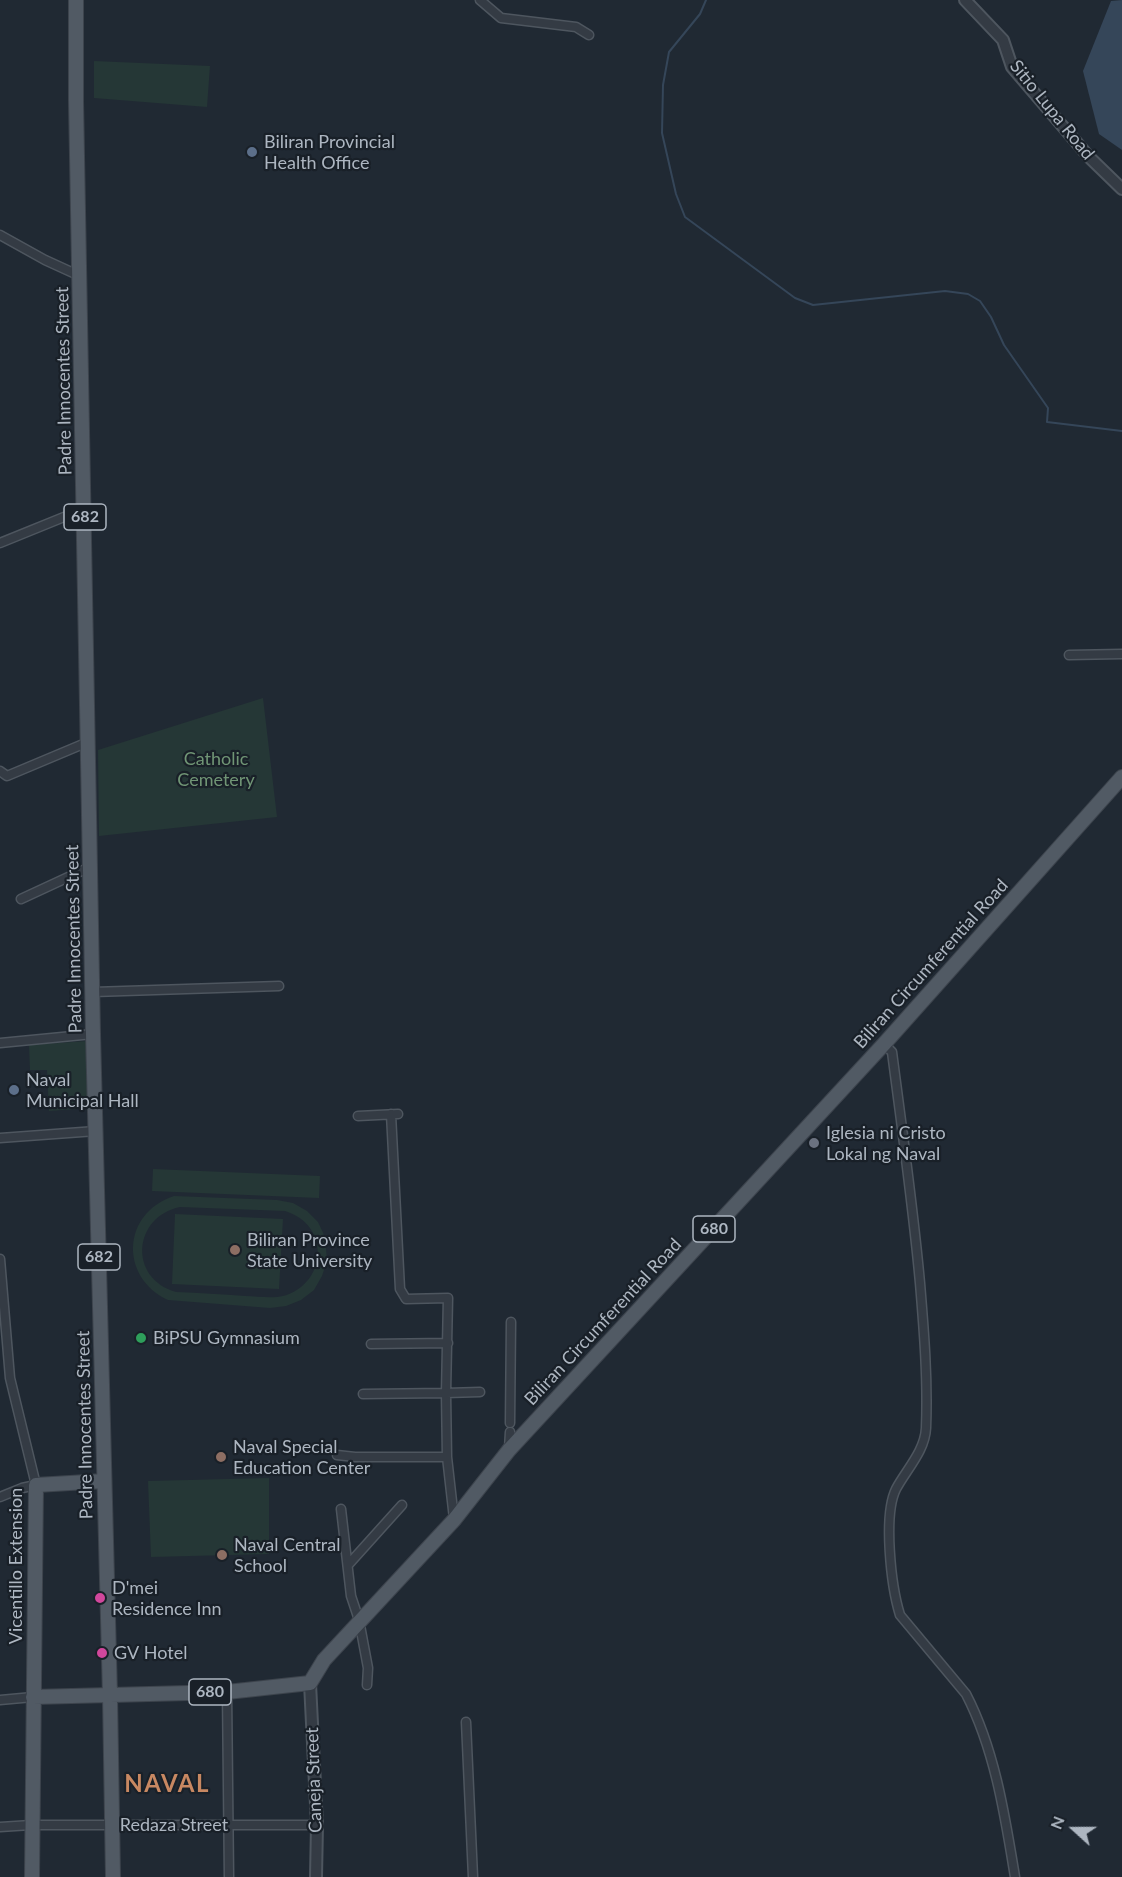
<!DOCTYPE html>
<style>
body{margin:0}
#map{position:relative;width:1122px;height:1877px;overflow:hidden;background:#202933;font-family:Lato,sans-serif}
canvas{display:block}
.north{position:absolute;left:1044px;top:1799px;width:60px;height:60px;-webkit-text-stroke:4px #192028;paint-order:stroke;rotate:291deg;font-size:16px;font-weight:700;line-height:24px;text-align:center;color:#adb6c1}
.north::after{content:'';display:block;margin:auto;width:21px;height:27px;background:#adb6c1;clip-path:polygon(50% 0,100% 100%,50% 72%,0 100%)}
</style>
<div id="map">
<canvas width="1122" height="1877"></canvas>
<div class="north">N</div>
</div>
<script>
const ctx = document.querySelector('canvas').getContext('2d');
ctx.lineJoin = 'round';
function paint(path, color) { ctx.fillStyle = color; ctx.fill(path, 'evenodd'); }
function stroke(path, color, width, dash) { ctx.strokeStyle = color; ctx.lineWidth = width; ctx.lineCap = dash ? 'butt' : 'round'; ctx.setLineDash(dash || []); ctx.stroke(path); }
function label(font, color, halo, rows, align = 'center') {
  ctx.font = font + ' Lato,sans-serif'; ctx.lineWidth = 4.5; ctx.setLineDash([]); ctx.textBaseline = 'middle'; ctx.strokeStyle = halo; ctx.fillStyle = color; for (const [text, x, y, turn = 0] of rows) {
    ctx.save(); ctx.translate(x, y); ctx.rotate((+turn || 0) * Math.PI / 180); ctx.textAlign = isNaN(turn) ? turn : align; if (halo) ctx.strokeText(text, 0, 0); ctx.fillText(text, 0, 0); ctx.restore();
  }
}
paint(new Path2D(`
 M94 61 210 66 207 107 94 98Z
 M263 698 277 817 99 836 98 750Z
 M87 1041 89 1108 49 1111 47 1070H30L29 1045Z
 M153 1169 320 1176 319 1198 152 1191Z
 M174 1196 277 1200 293 1203 307 1211 318 1222 325 1237 327 1261 322 1276 314 1290 301 1300 286 1306 270 1308 168 1300C119 1277 122 1213 174 1196ZM180 1207 285 1211C301 1216 314 1227 317 1245 322 1270 302 1295 277 1297 266 1298 255 1296 245 1296 222 1294 199 1293 176 1292 128 1278 133 1217 180 1207Z
 M175 1214 283 1219 279 1289 172 1284Z
 M269 1478V1554L151 1557 148 1481Z`), '#253736');
paint(new Path2D(`
 M1122 0V150L1099 134 1083 71 1111 1Z`), '#354659');
stroke(new Path2D(`
 M706 0 700 14 669 52 663 85 662 133 676 194 685 217 795 298 813 305 945 291 968 294 980 301 991 317 1004 345 1048 408 1047 422 1122 431`), '#354659', 2);
const minor = new Path2D(`
 M480 0 501 18 576 27 589 35
 M0 235 45 260 80 276
 M0 543 64 517 85 514
 M1069 655 1122 654
 M0 771 7 776 88 742
 M21 899 90 867
 M93 992 279 986
 M0 1043 93 1034
 M884 1044 892 1052C902 1129 913 1206 920 1283 924 1331 928 1380 926 1428 925 1451 906 1470 896 1489 883 1515 891 1586 900 1615L966 1694C995 1750 1005 1816 1015 1877
 M358 1116 398 1114
 M0 1138 96 1131
 M0 1259 10 1378 36 1485 22 1488 0 1497
 M371 1344 448 1343
 M363 1394 446 1393 448 1298 406 1299 400 1289 391 1114
 M510 1423 511 1322
 M509 1449 510 1432
 M337 1455 355 1457H447
 M341 1509 351 1596 359 1620 368 1668 367 1685
 M454 1519 447 1457 446 1393 480 1392
 M348 1565 402 1505
 M227 1692 229 1877
 M0 1700 33 1697
 M466 1722 473 1877
 M0 1827 31 1825H317`);
const tertiary = new Path2D(`
 M965 0 1003 40 1012 67 1089 157 1122 189
 M310 1683 317 1825 316 1877`);
const primary = new Path2D(`
 M76 0V101L93 1034 110 1696 113 1877
 M33 1697 227 1692 310 1683 324 1660 454 1520 509 1450 884 1044 1122 777
 M32 1877 36 1485 104 1481`);
stroke(minor, '#4e565f', 11);
stroke(tertiary, '#4e565f', 14);
stroke(primary, '#3d444d', 16);
stroke(minor, '#343b44', 8);
stroke(tertiary, '#343b44', 10);
stroke(primary, '#515a64', 14);
for (const [x, y, r, color] of [
 [252,152,6,"#5c6f8a"],
 [14,1090,6,"#5c6f8a"],
 [814,1143,6,"#6b7280"],
 [235,1250,6,"#8d6e63"],
 [141,1338,6,"#2e9e5b"],
 [221,1457,6,"#8d6e63"],
 [222,1555,6,"#8d6e63"],
 [100,1598,6,"#d1479c"],
 [102,1653,6,"#d1479c"]
]) { const dot = new Path2D(); dot.arc(x, y, r, 0, 2 * Math.PI); ctx.fillStyle = color; ctx.fill(dot); stroke(dot, '#192028', 2); }
for (const [x, y, w] of [
 [85,517,42],
 [714,1229,42],
 [99,1257,42],
 [210,1692,42]
]) { const box = new Path2D(); box.roundRect(x - w / 2, y - 13, w, 26, 4.5); ctx.fillStyle = '#192028'; ctx.fill(box); stroke(box, '#adb6c1', 1.5); }
label('bold 16px', '#adb6c1', null, [
 ["682",85,517],
 ["680",714,1229],
 ["682",99,1257],
 ["680",210,1692]
]);
label('18px', '#adb6c1', '#192028', [
 ["Sitio Lupa Road",1052,110,51],
 ["Padre Innocentes Street",64,381,-91],
 ["Padre Innocentes Street",74,939,-91],
 ["Biliran Circumferential Road",931,964,-48],
 ["Biliran Circumferential Road",603,1322,-47],
 ["Padre Innocentes Street",85,1425,-91],
 ["Vicentillo Extension",16,1566,-90],
 ["Caneja Street",314,1780,-92],
 ["Redaza Street",174,1825]
]);
label('18px', '#adb6c1', '#192028', [
 ["Biliran Provincial",264,142],
 ["Health Office",264,163],
 ["Naval",26,1080],
 ["Municipal Hall",26,1101],
 ["Iglesia ni Cristo",826,1133],
 ["Lokal ng Naval",826,1154],
 ["Biliran Province",247,1240],
 ["State University",247,1261],
 ["BiPSU Gymnasium",153,1338],
 ["Naval Special",233,1447],
 ["Education Center",233,1468],
 ["Naval Central",234,1545],
 ["School",234,1566],
 ["D'mei",112,1588],
 ["Residence Inn",112,1609],
 ["GV Hotel",114,1653]
], 'left');
label('18px', '#709575', '#192028', [
 ["Catholic",216,759],
 ["Cemetery",216,780]
]);
ctx.letterSpacing = '1.5px';
label('bold 24px', '#c88862', '#192028', [
 ["NAVAL",167,1784]
]);
ctx.letterSpacing = '0px';
</script>
